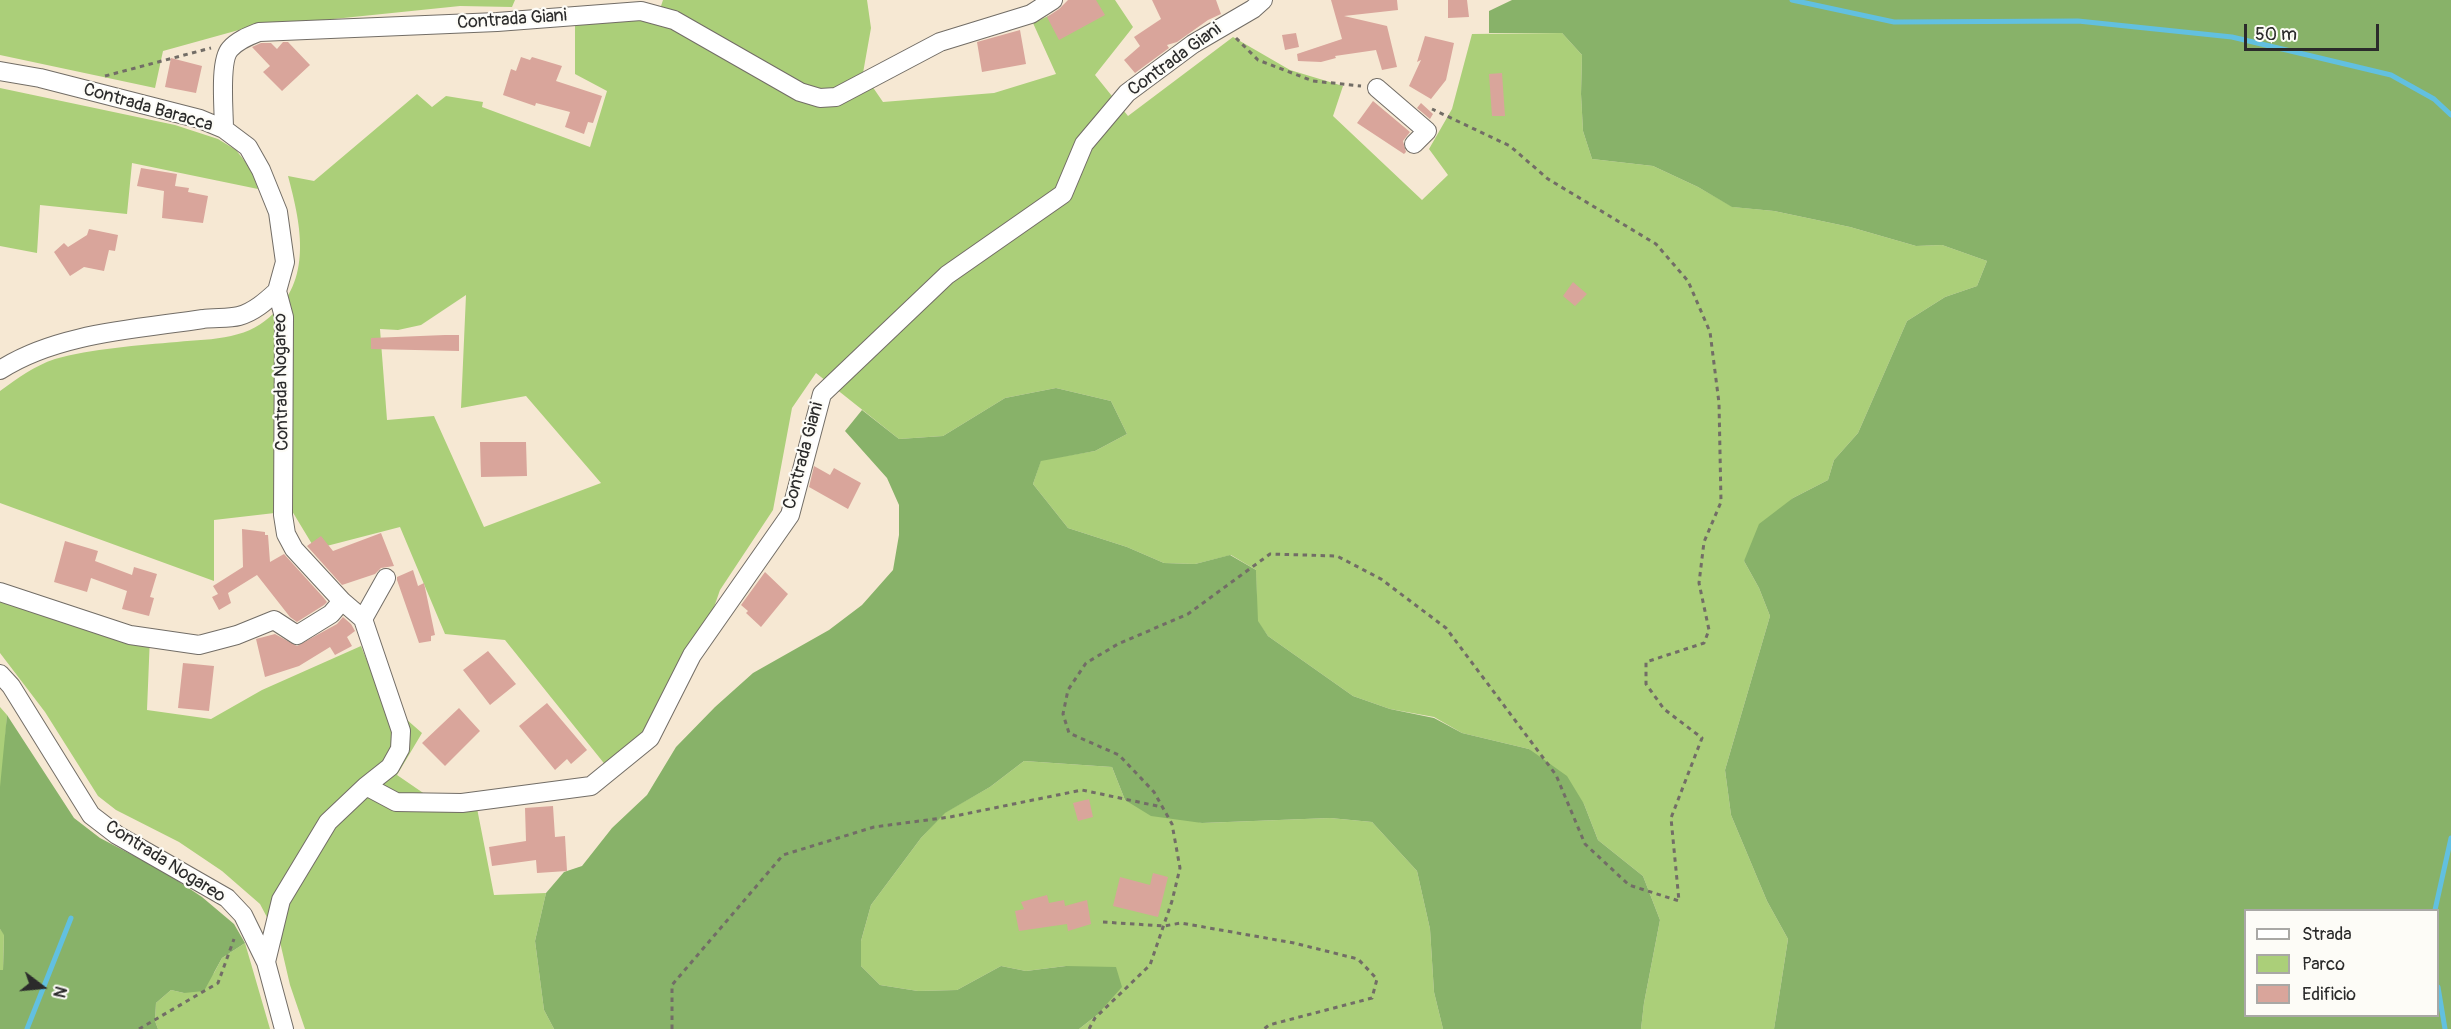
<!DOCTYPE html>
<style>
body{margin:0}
#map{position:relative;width:2451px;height:1029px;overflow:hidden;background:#f6e8d3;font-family:Pangolin,sans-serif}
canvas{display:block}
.legend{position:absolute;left:2244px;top:909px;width:195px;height:108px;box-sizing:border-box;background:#fdfcf7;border:2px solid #a9a8a5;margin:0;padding:8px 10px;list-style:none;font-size:18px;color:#2b2b2b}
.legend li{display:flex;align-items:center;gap:12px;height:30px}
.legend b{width:30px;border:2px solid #a9a8a5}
.north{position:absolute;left:12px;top:957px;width:60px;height:60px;-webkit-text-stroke:4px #fdfcf7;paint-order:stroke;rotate:106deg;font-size:16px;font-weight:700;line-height:24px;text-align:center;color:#2b2b2b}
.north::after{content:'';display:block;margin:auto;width:21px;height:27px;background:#2b2b2b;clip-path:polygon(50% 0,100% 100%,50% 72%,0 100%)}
.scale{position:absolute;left:2244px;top:24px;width:135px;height:27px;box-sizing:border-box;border:3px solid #2b2b2b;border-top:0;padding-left:8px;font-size:18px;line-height:21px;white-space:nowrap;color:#2b2b2b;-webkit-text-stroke:4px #fdfcf7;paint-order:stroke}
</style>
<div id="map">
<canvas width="2451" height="1029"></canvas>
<ul class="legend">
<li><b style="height:8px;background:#fff"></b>Strada</li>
<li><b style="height:16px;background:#abcf79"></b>Parco</li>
<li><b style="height:16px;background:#d9a59b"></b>Edificio</li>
</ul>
<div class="north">N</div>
<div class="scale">50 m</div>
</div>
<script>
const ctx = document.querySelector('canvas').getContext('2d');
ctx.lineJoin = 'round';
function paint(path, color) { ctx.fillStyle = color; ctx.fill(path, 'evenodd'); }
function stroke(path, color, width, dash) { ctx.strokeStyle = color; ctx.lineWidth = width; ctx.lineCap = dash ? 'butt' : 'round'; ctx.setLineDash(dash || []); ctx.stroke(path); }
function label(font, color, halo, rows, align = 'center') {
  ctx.font = font + ' Pangolin,sans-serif'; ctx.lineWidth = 4.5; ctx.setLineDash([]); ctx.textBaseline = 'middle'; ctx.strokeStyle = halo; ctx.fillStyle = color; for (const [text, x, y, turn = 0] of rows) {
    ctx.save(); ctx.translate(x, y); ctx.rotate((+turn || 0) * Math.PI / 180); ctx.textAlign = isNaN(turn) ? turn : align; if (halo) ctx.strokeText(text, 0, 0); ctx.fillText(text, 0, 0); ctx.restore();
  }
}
paint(new Path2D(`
 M0 0H515L512 7 460 6 246 28 163 51 155 88 0 55Z
 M663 0H867L871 28 863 73 883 102 994 93 1056 74 1033 23 1083 0H1115L1133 27 1095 75 1128 116 1233 37 1290 70 1343 86 1333 116 1422 200 1448 175 1429 149 1452 109 1472 34 1562 33 1582 55 1581 94 1583 131 1592 159 1653 166 1698 187 1733 207 1774 211 1850 227 1916 246 1942 245 1987 261 1977 286 1945 297 1907 321 1858 433 1834 460 1828 480 1793 498 1744 561 1759 588 1770 616 1725 770 1731 815 1767 901 1788 939 1774 1029H1641L1644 1003 1660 920 1643 876 1598 840 1584 804 1529 749 1462 733 1434 717 1390 709 1353 696 1268 636 1257 621 1256 570 1231 555 1195 564 1164 563 1127 547 1068 528 1033 484 1041 460 1095 451 1127 434 1111 401 1056 388 1005 398 943 436 899 439 816 373 792 408 773 510 720 590 696 659 673 709 607 767 505 640 445 634 400 527 315 549 292 511 214 520V581L0 503V391C18 378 34 366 55 359 90 349 140 345 177 342 195 340 214 340 231 336 249 332 262 325 274 313 313 276 300 221 288 176L314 181 417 94 432 107 446 96 483 102 482 107 590 147 607 91 575 74V25L661 6ZM466 295 461 408 526 396 601 483 484 527 434 416 387 420 380 329 398 330 421 325Z
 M0 88 175 125 218 139 236 150 251 169 258 189 132 163 127 214 40 205 37 253 0 246Z
 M0 588 150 636 147 710 211 719 262 690 361 646 382 698 422 733 397 775 432 799 475 798 494 895 546 893 535 941 544 1010 554 1029H305L290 985 280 942 260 904 222 871 179 842 116 810 98 796 45 712 0 653Z
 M0 707 7 715 0 814Z
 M1024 761 1112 767 1125 800 1202 823 1330 818 1372 822 1417 871 1430 929 1434 992 1443 1029H1079L1097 1015 1066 966 1026 971 1001 966 957 990 918 991 880 985 861 966V941L871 905 921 838 944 813 990 787Z
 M0 929 4 934 3 970H0Z
 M245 943 270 1029H158L155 1021 156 1003 171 990 184 993 214 973 222 958Z`), '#abcf79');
paint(new Path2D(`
 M1512 0H2451V1029H1774L1788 939 1767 901 1731 815 1725 770 1770 616 1759 588 1744 561 1759 524 1793 498 1828 480 1834 460 1858 433 1907 321 1945 297 1977 286 1987 261 1942 245 1916 246 1850 227 1774 211 1732 207 1698 187 1653 166 1592 159 1583 131 1581 94 1582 55 1562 33H1489V11ZM2246 910H2438V1016H2246Z
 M1056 388 1111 401 1127 434 1095 451 1041 461 1033 484 1068 528 1127 547 1164 563 1195 564 1230 555 1256 570 1258 621 1268 636 1353 696 1390 709 1434 718 1462 733 1529 749 1567 776 1584 804 1598 840 1643 876 1660 920 1644 1003 1641 1029H1443L1434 992 1430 929 1417 871 1372 822 1330 818 1202 823 1151 816 1125 800 1112 767 1024 761 990 787 945 813 921 838 871 905 861 941V966L880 985 918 991 957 990 1001 966 1026 971 1066 966 1116 967 1122 987 1097 1015 1079 1029H554L544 1010 535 941 546 893 564 872 582 866 612 828 647 795 676 747 715 707 753 673 829 630 862 605 893 570 899 535V505L887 478 845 431 862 410 899 439 943 436 1005 398Z
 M7 715 74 818 100 838 163 871 202 897 234 924 245 943 222 958 204 991 184 993 171 990 156 1003 155 1021 158 1029H0V970H3L4 935 0 929V787Z`), '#88b269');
stroke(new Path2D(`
 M1792 0 1894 22 2078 21 2232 37 2391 75 2434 99 2451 115
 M2435 910 2451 838
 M2438 987 2445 1029
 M27 1029 71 918`), '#62c0e0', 5);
paint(new Path2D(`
 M1068 0H1096L1105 15 1059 40 1047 17 1059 9Z
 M1152 0H1216L1221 14 1208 20 1177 42 1167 45 1169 48 1135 73 1124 60 1140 46 1134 37 1161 19Z
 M1331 0H1397L1398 10 1344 16 1387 26 1397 67 1382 70 1376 50 1335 56 1336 58 1321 62 1298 61 1297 54 1342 39Z
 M1448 0H1467L1469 17 1448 18Z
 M1020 30 1026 64 982 72 977 42Z
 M1296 33 1299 47 1285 50 1282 35Z
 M1425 36 1454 43 1446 80 1431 99 1409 86 1421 60 1417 62Z
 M283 42H288L310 65 282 91 263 72 270 66 252 47 261 43H271L277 49Z
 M521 57 530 60 532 57 562 66 556 81 602 96 593 123 588 122 584 134 565 127 570 112 536 103 535 106 503 95 511 69 516 71Z
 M171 58 202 66 196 93 165 87Z
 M1502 73 1505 116H1492L1489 74Z
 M1373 101 1410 132 1403 141 1406 152 1404 154 1357 123Z
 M1421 103 1433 114 1430 119 1417 108Z
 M141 168 177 174 175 186 189 188 188 192 208 196 203 223 162 218 164 191 137 186Z
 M89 229 118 235 115 251 109 250 104 271 84 267 70 276 54 252 64 243 68 247 87 235Z
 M1573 282 1587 294 1575 306 1563 296Z
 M445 335H459V351L371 349V338Z
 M480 442H526L527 476 481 477Z
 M814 466 830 475 834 468 861 483 848 509 809 487Z
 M242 529 265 532V535H268L270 562 284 554 323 597 327 602 324 605 297 622 290 617 257 575 228 593 231 603 219 610 212 597 218 594 213 586 243 567Z
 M381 533 394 566 381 568 375 574 342 585 307 546 321 536 333 551Z
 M65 541 98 551 95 561 132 575 134 567 157 574 150 597 154 598 149 616 122 609 127 591 91 578 87 592 54 582Z
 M413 570 418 586 424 583 435 635 431 636V641L419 643 397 580V577Z
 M765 572 788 594 761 627 746 613 748 611 741 605Z
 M343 617 351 624 355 631 347 637 352 646 335 655 330 647 299 666 265 677 256 639 275 634 297 646 337 624Z
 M488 651 516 684 490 705 463 670Z
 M183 663 214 666 209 711 178 708Z
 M547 703 587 750 571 764 567 759 555 770 519 726Z
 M459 708 480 731 445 766 422 743Z
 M1089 799 1093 817 1078 821 1073 803Z
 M553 806 555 837 565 836 567 871 537 873 536 860 492 866 489 847 526 841 525 808Z
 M1153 873 1168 877 1158 917 1113 906 1120 877 1150 885Z
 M1047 895 1049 903 1064 900 1065 906 1087 900 1091 924 1068 931 1067 924 1019 931 1015 911 1024 909 1021 902Z`), '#d9a59b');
const minor = new Path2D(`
 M0 71 40 78 200 119 224 129 248 147 261 170 278 212 285 262 277 291 284 317 283 515 286 534 294 549 342 601 363 619 401 731 400 749 390 767 366 786 328 822 281 900 266 962
 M1377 88 1427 131 1414 144
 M224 129C224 111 219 61 230 49 238 40 249 36 259 32L497 22 641 11 674 20 800 92 820 98 836 97 940 42 1031 14 1053 0
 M0 370C57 333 137 329 203 319 214 317 228 319 239 316 254 312 266 301 277 291
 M0 592 130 635 199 645 237 635 274 620 297 635 331 614 342 601
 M363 619 386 578
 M0 674 11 686 91 815 117 835 227 898 243 915 266 962 284 1029
 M366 786 396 802 462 803 591 786 650 738 692 655 790 515 822 394 947 275 1063 194 1084 144 1127 93 1193 44 1253 9 1263 0`);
stroke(minor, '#726d66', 20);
stroke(new Path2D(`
 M1236 38 1258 60 1313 81 1361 86
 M105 76 211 48
 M1103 922 1164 926 1181 923 1294 943 1358 959 1377 979 1372 998 1269 1025 1264 1029
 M139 1029 218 983 234 939
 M672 1029V985L783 855 874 827 950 817 1082 790 1162 807
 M1089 1029 1095 1018 1150 965 1172 901 1180 868 1172 824 1154 792 1119 755 1069 733 1063 714 1068 690 1086 663 1118 644 1188 614 1270 554 1337 556 1381 579 1446 628 1556 775 1585 844 1629 885 1679 901 1671 818 1702 738 1664 709 1646 684V662L1704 643 1709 630 1699 583 1704 542 1721 502 1719 403 1710 332 1688 281 1656 244 1548 179 1510 146 1432 109`), '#726d66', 3, [4.5, 4.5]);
stroke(minor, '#fff', 18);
label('18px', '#2b2b2b', '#fdfcf7', [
 ["Contrada Giani",512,20,-4],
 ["Contrada Giani",1175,60,-36],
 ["Contrada Baracca",148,108,16],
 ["Contrada Nogareo",282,382,-91],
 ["Contrada Giani",804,456,-75],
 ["Contrada Nogareo",165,862,32]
]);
</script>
